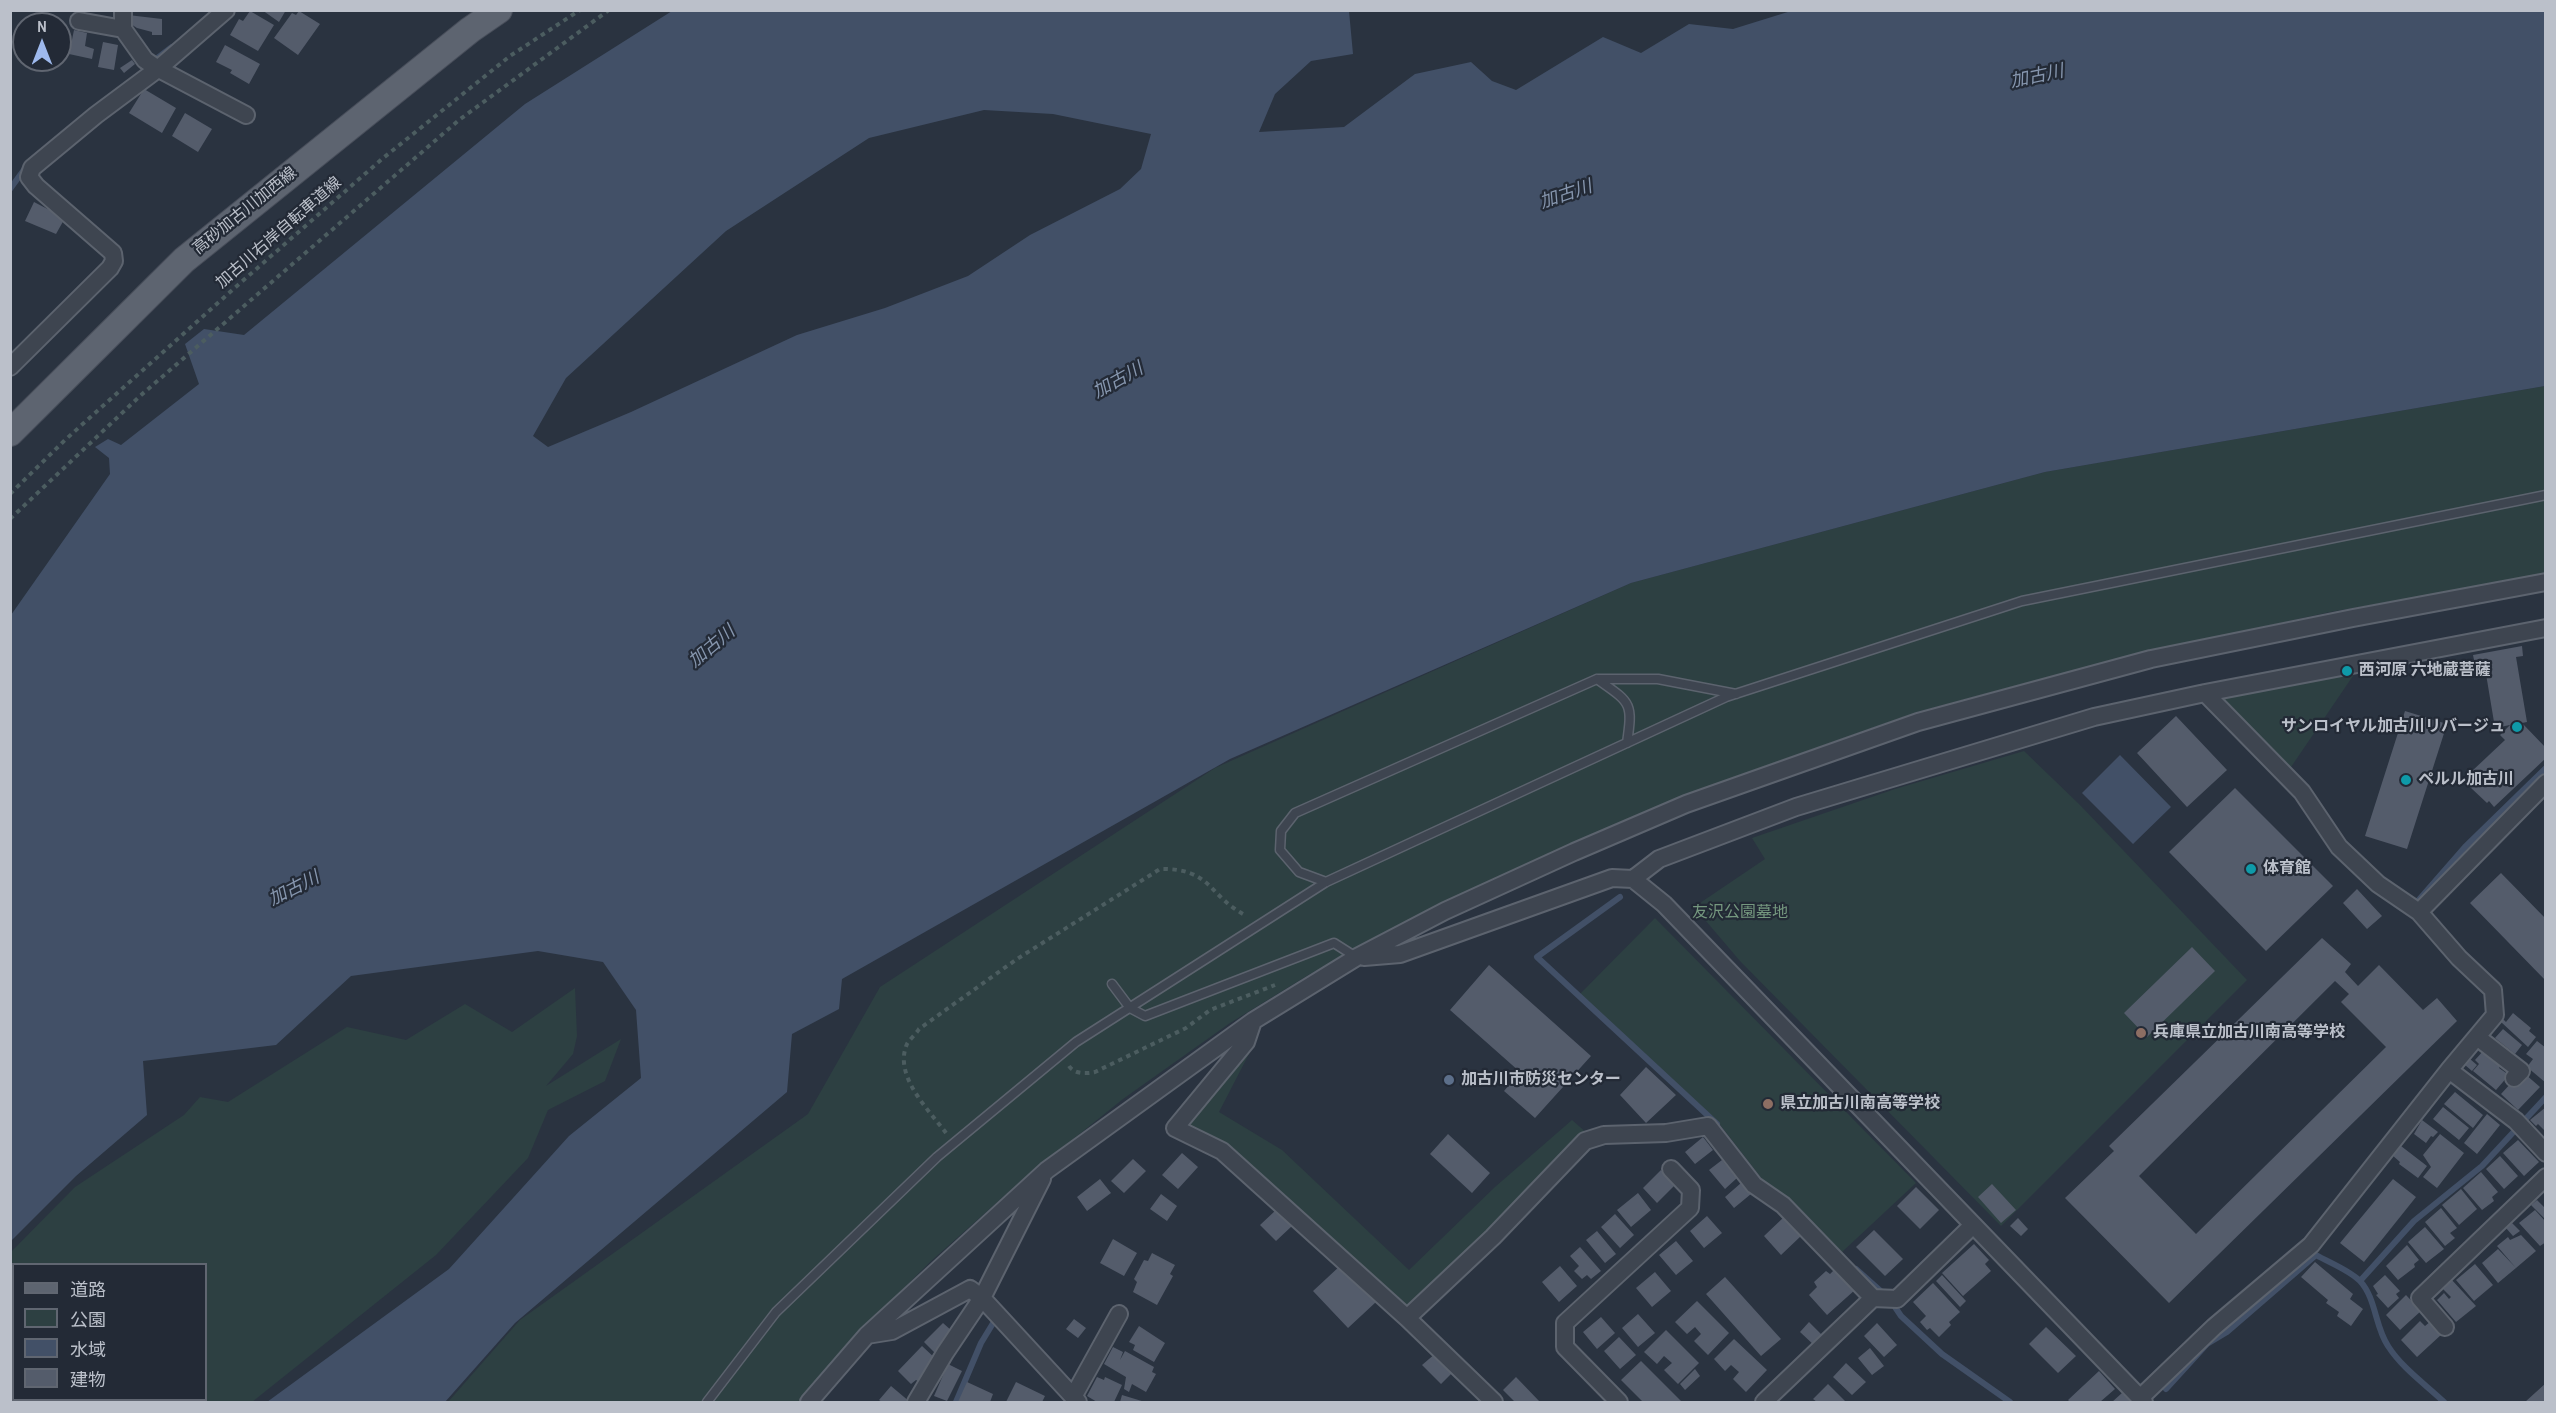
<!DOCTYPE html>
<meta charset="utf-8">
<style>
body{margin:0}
#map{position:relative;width:2556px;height:1413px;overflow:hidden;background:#2a3340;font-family:"Archivo Narrow","Noto Sans JP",sans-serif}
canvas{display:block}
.frame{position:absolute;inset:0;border:12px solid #bbc0ca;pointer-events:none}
.legend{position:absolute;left:12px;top:1263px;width:195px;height:138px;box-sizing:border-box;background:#232a36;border:2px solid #606671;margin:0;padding:8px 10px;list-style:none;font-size:18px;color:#bbc0ca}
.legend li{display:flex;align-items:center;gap:12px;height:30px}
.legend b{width:30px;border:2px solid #606671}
.north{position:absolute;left:12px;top:12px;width:60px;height:60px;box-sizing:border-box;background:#232a36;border:2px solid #606671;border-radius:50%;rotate:0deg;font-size:16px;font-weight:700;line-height:24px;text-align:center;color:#bbc0ca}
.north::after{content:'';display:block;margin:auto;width:21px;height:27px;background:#9eb9ed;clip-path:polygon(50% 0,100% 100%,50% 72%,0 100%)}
</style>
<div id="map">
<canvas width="2556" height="1413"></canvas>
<div class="frame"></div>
<ul class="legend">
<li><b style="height:8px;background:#5d6470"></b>道路</li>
<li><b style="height:16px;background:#2d4042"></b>公園</li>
<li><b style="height:16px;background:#425067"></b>水域</li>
<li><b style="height:16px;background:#545c6b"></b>建物</li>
</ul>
<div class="north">N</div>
</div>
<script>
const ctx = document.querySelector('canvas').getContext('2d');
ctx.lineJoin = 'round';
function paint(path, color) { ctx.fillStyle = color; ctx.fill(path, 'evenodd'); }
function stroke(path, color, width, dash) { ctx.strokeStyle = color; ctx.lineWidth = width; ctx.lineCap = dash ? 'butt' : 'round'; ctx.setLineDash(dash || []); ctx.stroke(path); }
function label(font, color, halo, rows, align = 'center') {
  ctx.font = font + ' "Archivo Narrow","Noto Sans JP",sans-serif'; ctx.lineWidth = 4.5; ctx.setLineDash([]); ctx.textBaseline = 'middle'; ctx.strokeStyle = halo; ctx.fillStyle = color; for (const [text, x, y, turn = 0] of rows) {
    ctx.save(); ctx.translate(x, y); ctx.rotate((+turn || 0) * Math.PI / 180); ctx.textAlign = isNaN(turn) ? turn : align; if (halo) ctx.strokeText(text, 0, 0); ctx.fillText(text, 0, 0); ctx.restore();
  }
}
paint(new Path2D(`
 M2545 386V575L2330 612 2117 659 1917 712 1690 793 1430 911 1310 974 1230 1023 1123 1099 1020 1182 930 1262 853 1339 799 1402H448L520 1320 808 1114 880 987 1215 768 1631 583 2045 472Z
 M2357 670 2289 770 2216 699Z
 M2024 751 2080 805 2247 980 2001 1226 1740 961 1694 907 1765 859 1752 838 1895 789Z
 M1655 918 1916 1183 1842 1252 1792 1201 1765 1183 1721 1126 1580 994Z
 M575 988 577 1036 573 1054 546 1086 621 1039 605 1081 548 1110 528 1158 436 1255 252 1402H11V1252L75 1187 184 1115 200 1097 228 1102 347 1027 406 1040 465 1004 512 1032ZM14 1264H206V1400H14Z
 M1247 1047 1251 1050 1219 1112 1282 1150 1409 1270 1495 1187 1572 1120 1588 1134 1411 1309 1230 1150 1185 1123Z`), '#2d4042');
paint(new Path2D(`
 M672 11H1349L1353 54 1311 61 1275 94 1259 132 1344 127 1415 74 1471 62 1492 81 1516 90 1603 37 1641 53 1689 24 1733 29 1791 11H2545V386L2045 472 1631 583 1230 759 842 979 839 1009 792 1034 787 1092 515 1323 445 1402H267L449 1269 569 1136 641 1078 636 1010 603 962 538 951 351 976 276 1045 143 1061 147 1115 76 1176 11 1241V615L110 474 109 458 95 447 108 439 121 445 199 384 185 344 204 329 244 335 525 104ZM984 110 1053 114 1151 134 1141 169 1120 189 1030 235 968 276 885 308 797 335 631 412 548 447 533 436 566 378 726 231 869 138Z
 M2120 755 2171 807 2133 844 2082 793Z`), '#425067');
stroke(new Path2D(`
 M151 63 172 47
 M10 189 26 167
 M1620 897 1537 957 1717 1124
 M2417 902 2465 847 2546 768
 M1856 1269 1884 1294
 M2360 1281 2414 1221 2482 1166 2546 1097
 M1891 1301 1901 1316 1942 1354 2010 1402
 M2166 1389 2207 1344 2227 1332 2316 1255C2330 1263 2349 1270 2360 1281 2376 1298 2375 1327 2388 1346 2402 1368 2425 1384 2444 1402
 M956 1402 981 1343 995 1320`), '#425067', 6);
paint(new Path2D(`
 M262 10H286L279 22Z
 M250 11 274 25 258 51 230 35 239 19 243 21Z
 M299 11 320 24 298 55 274 38 292 13 296 15Z
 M128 15 162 19V35H152V32L137 28 126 21Z
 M74 30 87 33 85 46 94 49 92 59 69 54Z
 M103 42 118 45 114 70 98 67Z
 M225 45 260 64 249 84 230 73 232 70 216 62Z
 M132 60 135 64 124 73 120 68Z
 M144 89 176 108 162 133 129 113Z
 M185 113 212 129 198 152 172 136Z
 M34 202 65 218 56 234 25 221Z
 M2522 646 2523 656 2516 657 2527 722 2522 723 2546 748V758L2494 807 2489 801 2487 803 2470 787 2473 784 2468 780 2474 775 2471 772 2505 740 2500 735 2510 725 2495 728 2486 674 2477 675 2473 655Z
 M2405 711 2447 724 2407 849 2365 836Z
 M2176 716 2227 770 2187 807 2137 753Z
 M2235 788 2333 886 2266 951 2169 852Z
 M2501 873 2546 919V981L2470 903Z
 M2357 889 2382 916 2367 929 2343 903Z
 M2322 938 2351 964 2345 972 2358 986 2379 965 2423 1010 2437 998 2457 1021 2169 1303 2065 1198 2114 1151 2109 1146ZM2335 981 2349 994 2341 1002 2386 1047 2196 1234 2139 1176Z
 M2192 947 2215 971 2147 1037 2124 1013Z
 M1489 965 1591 1056 1535 1118 1504 1091 1520 1072 1450 1010Z
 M2513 1013 2531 1028 2529 1031 2536 1037 2528 1047 2501 1022 2503 1019 2506 1022Z
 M2503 1029 2522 1045 2515 1054 2495 1038Z
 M2537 1041 2546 1048V1083L2527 1067 2533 1059 2526 1054Z
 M2484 1050 2501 1065 2499 1068 2509 1075 2496 1090 2473 1071 2479 1064 2475 1060Z
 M2470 1059 2477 1065 2472 1071 2465 1065Z
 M1646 1067 1676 1095 1646 1123 1620 1095Z
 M2525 1074 2540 1087 2518 1110 2501 1094 2512 1082Z
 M2455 1092 2483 1115 2473 1128 2444 1104Z
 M2443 1107 2469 1128 2459 1140 2433 1119Z
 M2546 1107V1132L2538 1124 2536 1126 2530 1120Z
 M2487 1114 2500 1125 2477 1154 2464 1143Z
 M2422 1120 2438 1132 2433 1137 2431 1136 2426 1143 2414 1134Z
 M1448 1134 1490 1173 1472 1193 1430 1154Z
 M2440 1134 2464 1153 2437 1188 2423 1177 2431 1167 2423 1155Z
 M1703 1137 1713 1150 1695 1164 1685 1152Z
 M2518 1140 2539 1162 2524 1176 2503 1153Z
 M2401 1146 2427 1166 2418 1178 2399 1164 2400 1162 2392 1155Z
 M1182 1153 1198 1167 1178 1189 1162 1175Z
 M2500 1156 2518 1176 2504 1189 2486 1169Z
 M1133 1159 1146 1171 1124 1193 1111 1181Z
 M1722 1160 1737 1178 1725 1189 1709 1170Z
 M1661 1170 1675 1185 1657 1203 1643 1188Z
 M2481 1172 2498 1192 2492 1197 2494 1201 2482 1210 2463 1188Z
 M1100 1179 1111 1193 1087 1211 1077 1197Z
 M2393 1179 2416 1197 2364 1262 2340 1243Z
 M1741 1183 1751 1194 1734 1208 1725 1197Z
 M1992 1184 2016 1210 2001 1223 1978 1197Z
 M1916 1187 1939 1210 1920 1229 1897 1206Z
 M2461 1189 2477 1209 2459 1225 2442 1205Z
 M1638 1193 1651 1210 1631 1227 1617 1210Z
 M1161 1194 1177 1206 1167 1221 1150 1209Z
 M2537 1200 2546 1209V1220L2531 1205Z
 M2441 1208 2457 1228 2450 1233 2455 1238 2445 1246 2425 1222Z
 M1276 1210 1292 1226 1276 1241 1260 1225Z
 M2535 1210 2546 1222V1242L2540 1246 2519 1223Z
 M1615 1214 1634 1235 1620 1248 1601 1227Z
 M1707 1216 1722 1233 1704 1248 1690 1231Z
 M1784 1217 1801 1236 1781 1255 1764 1236Z
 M2018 1218 2028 1229 2021 1236 2010 1226Z
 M2512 1223 2520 1231 2513 1236 2506 1228Z
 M2425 1227 2444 1249 2426 1263 2408 1242Z
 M1874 1230 1903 1259 1885 1276 1856 1247Z
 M1597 1231 1616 1254 1605 1263 1586 1240Z
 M2521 1235 2536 1251 2516 1268 2497 1246 2508 1237 2510 1240Z
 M1113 1239 1137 1253 1124 1276 1100 1263Z
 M1676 1241 1693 1261 1676 1275 1659 1255Z
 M1974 1244 1989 1260 1985 1264 1991 1271 1963 1296 1942 1273Z
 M2407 1245 2419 1260 2414 1264 2415 1267 2398 1280 2386 1266Z
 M1580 1247 1601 1271 1591 1279 1587 1275 1582 1279 1574 1271 1579 1266 1570 1256Z
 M2498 1249 2516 1268 2498 1283 2482 1263Z
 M1152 1253 1175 1265 1170 1274 1173 1276 1157 1305 1133 1292 1137 1282 1134 1279 1144 1260 1148 1261Z
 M2315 1262 2353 1294 2350 1299 2363 1309 2351 1326 2337 1316 2339 1312 2326 1303 2328 1300 2301 1277Z
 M2475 1264 2493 1285 2474 1301 2456 1280Z
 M1341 1265 1376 1302 1348 1328 1313 1291Z
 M1560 1266 1577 1286 1559 1302 1542 1282Z
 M1836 1268 1856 1289 1827 1315 1809 1295 1817 1287 1814 1282 1826 1271 1830 1274Z
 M1655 1272 1671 1291 1652 1307 1636 1288Z
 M1942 1275 1966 1301 1960 1307 1936 1281Z
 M2385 1275 2400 1291 2396 1294 2399 1298 2388 1308 2376 1295 2378 1294 2373 1286Z
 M1725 1277 1781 1339 1761 1356 1706 1294Z
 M2451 1279 2476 1306 2456 1322 2437 1300 2444 1293 2449 1299 2451 1297 2441 1287Z
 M1933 1283 1960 1312 1949 1322 1951 1325 1939 1337 1930 1328 1927 1330 1920 1322 1926 1316 1913 1302Z
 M2406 1295 2421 1311 2400 1330 2386 1315Z
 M1697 1301 1729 1333 1708 1355 1694 1341 1701 1334 1695 1327 1687 1334 1675 1322Z
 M1638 1314 1655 1333 1638 1347 1622 1328Z
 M1601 1317 1615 1333 1597 1349 1583 1332Z
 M1074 1319 1086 1328 1078 1338 1066 1329Z
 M2420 1321 2425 1326 2431 1321 2442 1334 2417 1357 2401 1340Z
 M1809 1322 1824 1337 1815 1346 1800 1332Z
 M943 1323 952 1331 935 1353 924 1342Z
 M1877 1323 1897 1345 1884 1357 1864 1336Z
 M1139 1326 1165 1343 1154 1362 1133 1350 1135 1345 1129 1342Z
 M2046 1327 2076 1356 2058 1373 2029 1344Z
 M1666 1330 1699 1363 1678 1384 1664 1370 1672 1363 1664 1356 1657 1364 1644 1352Z
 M1619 1337 1636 1355 1620 1369 1604 1351Z
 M1734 1339 1767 1370 1746 1392 1733 1379 1739 1372 1731 1365 1725 1371 1714 1359Z
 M922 1346 936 1359 921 1383 916 1380 911 1384 898 1371Z
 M1113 1347 1123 1352 1120 1360 1125 1351 1154 1367 1152 1372 1156 1374 1146 1392 1132 1384 1129 1392 1124 1389 1126 1377 1104 1364Z
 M1870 1348 1884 1366 1872 1375 1858 1358Z
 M1436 1353 1454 1371 1441 1384 1422 1365Z
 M1641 1361 1682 1402H1643L1621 1380Z
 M1846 1363 1866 1382 1852 1395 1833 1377Z
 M948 1364 962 1371 947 1401 934 1396Z
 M1695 1369 1700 1376 1685 1390 1680 1384Z
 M2099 1371 2115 1389 2100 1402H2070L2068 1400Z
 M1097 1377 1104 1380 1105 1377 1122 1385 1114 1402H1097L1087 1396Z
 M1516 1377 1540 1402H1515L1503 1390Z
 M967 1382 993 1394 990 1402H958Z
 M1016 1382 1045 1396 1042 1402H1006Z
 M2546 1383V1402H2525Z
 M1828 1384 1845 1401 1844 1402H1817L1813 1399Z
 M891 1386 910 1402H882L879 1400Z
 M2122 1393 2131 1402H2112Z
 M1122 1395 1145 1402H1120Z`), '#545c6b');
const lane = new Path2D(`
 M1597 679C1631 703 1633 702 1627 743
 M1326 882 1299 872 1280 850 1281 831 1295 813 1597 679H1658L1736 694
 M1112 984 1130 1008 1145 1016 1334 943 1356 957
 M707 1402 776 1312 937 1157 1076 1042 1326 882 1726 697 2022 601 2546 495`);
const street = new Path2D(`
 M79 21 123 29 145 60 155 67 246 115
 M123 29V10
 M10 367 110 268 114 261 113 253 36 186 29 177 32 168 96 115 159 68 226 10
 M1633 879 1659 859 1796 807 2094 717 2205 693 2546 628
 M2419 912 2546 783
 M1364 957 1400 954 1612 878 1633 879 1664 904 2144 1402
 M1253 1021 1246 1042 1175 1128 1222 1151 1407 1318 1494 1402
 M2477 1037 2521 1071 2514 1078
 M2449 1070 2516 1121 2546 1153
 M1407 1318 1493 1237 1585 1141 1604 1135 1666 1133 1708 1126 1754 1185 1783 1205 1873 1298 1897 1299 1972 1226
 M2445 1327 2420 1298 2546 1177
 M867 1335 892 1331 970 1289 982 1298 1078 1402
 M1073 1397 1119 1314
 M2140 1398 2214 1327 2311 1245 2449 1070 2495 1015 2493 990 2459 958 2419 912 2378 884 2339 847 2302 792 2205 693
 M809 1402 867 1335 1047 1170 1253 1021 1357 957 1445 911 1574 852 1686 804 1918 722 2151 659 2353 618 2546 582
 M916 1402 945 1353 982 1298 1042 1179
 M1619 1402 1565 1347V1323L1690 1208 1691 1190 1671 1169
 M1764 1402 1873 1298`);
const primary = new Path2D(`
 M10 433 184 260 470 30 499 10`);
stroke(lane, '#5c636e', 11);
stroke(street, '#5c636e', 20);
stroke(primary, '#484e5a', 28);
stroke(new Path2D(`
 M10 494 65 440 230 292 382 159 510 56 580 10
 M10 519 140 396 459 120 609 10
 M1069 1066C1074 1074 1086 1074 1095 1072L1186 1028 1210 1010 1275 985
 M946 1133C929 1110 893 1076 907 1044 910 1039 916 1034 919 1029L1017 959 1160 869C1213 868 1208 897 1247 916`), '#4c5d60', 4, [4.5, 4.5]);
stroke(lane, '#3e4550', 8);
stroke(street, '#3e4550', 16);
stroke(primary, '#5d6470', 26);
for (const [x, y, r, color] of [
 [2347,671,6,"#0f9aa8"],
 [2517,727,6,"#0f9aa8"],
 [2406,780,6,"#0f9aa8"],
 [2251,869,6,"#0f9aa8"],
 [2141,1033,6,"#8d6e63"],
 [1449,1080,6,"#5c6f8a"],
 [1768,1104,6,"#8d6e63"]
]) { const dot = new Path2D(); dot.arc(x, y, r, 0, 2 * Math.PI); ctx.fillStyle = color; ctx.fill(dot); stroke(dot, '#232a36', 2); }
label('16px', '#bbc0ca', '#232a36', [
 ["高砂加古川加西線",245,211,-39],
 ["加古川右岸自転車道線",279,233,-41]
]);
label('bold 16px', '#bbc0ca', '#232a36', [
 ["西河原 六地蔵菩薩",2359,671],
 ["サンロイヤル加古川リバージュ",2505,727,"right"],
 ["ペルル加古川",2418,780],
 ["体育館",2263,869],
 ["兵庫県立加古川南高等学校",2153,1033],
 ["加古川市防災センター",1461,1080],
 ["県立加古川南高等学校",1780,1104]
], 'left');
label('16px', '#75987f', '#232a36', [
 ["友沢公園墓地",1740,913]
]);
label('italic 18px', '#8696ae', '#232a36', [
 ["加古川",2037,77,-12],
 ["加古川",1566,195,-19],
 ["加古川",1118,381,-29],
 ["加古川",712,647,-40],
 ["加古川",294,889,-27]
]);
</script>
